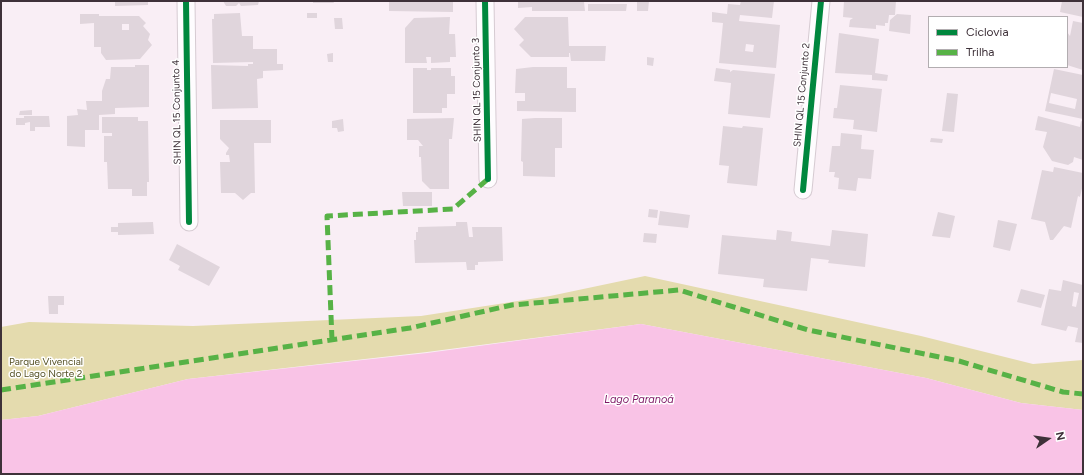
<!DOCTYPE html>
<meta charset="utf-8">
<style>
body{margin:0}
#map{position:relative;width:1084px;height:475px;overflow:hidden;background:#f9eef5;font-family:Figtree,sans-serif}
canvas{display:block}
.frame{position:absolute;inset:0;border:2px solid #3e3139;pointer-events:none}
.legend{position:absolute;left:928px;top:16px;width:140px;height:52px;box-sizing:border-box;background:#fff;border:1px solid #b2adb0;margin:0;padding:5px 7px;list-style:none;font-size:12px;color:#3e3139}
.legend li{display:flex;align-items:center;gap:8px;height:20px}
.legend b{width:20px;border:1px solid #b2adb0}
.north{position:absolute;left:1028px;top:419px;width:40px;height:40px;-webkit-text-stroke:3px #fff;paint-order:stroke;rotate:77deg;font-size:11px;font-weight:700;line-height:16px;text-align:center;color:#3e3139}
.north::after{content:'';display:block;margin:auto;width:14px;height:18px;background:#3e3139;clip-path:polygon(50% 0,100% 100%,50% 72%,0 100%)}
</style>
<div id="map">
<canvas width="1084" height="475"></canvas>
<div class="frame"></div>
<ul class="legend">
<li><b style="height:5px;background:#00873e"></b>Ciclovia</li>
<li><b style="height:5px;background:#57b246"></b>Trilha</li>
</ul>
<div class="north">N</div>
</div>
<script>
const ctx = document.querySelector('canvas').getContext('2d');
ctx.lineJoin = 'round';
function paint(path, color) { ctx.fillStyle = color; ctx.fill(path, 'evenodd'); }
function stroke(path, color, width, dash) { ctx.strokeStyle = color; ctx.lineWidth = width; ctx.lineCap = dash ? 'butt' : 'round'; ctx.setLineDash(dash || []); ctx.stroke(path); }
function label(font, color, halo, rows, align = 'center') {
  ctx.font = font + ' Figtree,sans-serif'; ctx.lineWidth = 3; ctx.setLineDash([]); ctx.textBaseline = 'middle'; ctx.strokeStyle = halo; ctx.fillStyle = color; for (const [text, x, y, turn = 0] of rows) {
    ctx.save(); ctx.translate(x, y); ctx.rotate((+turn || 0) * Math.PI / 180); ctx.textAlign = isNaN(turn) ? turn : align; if (halo) ctx.strokeText(text, 0, 0); ctx.fillText(text, 0, 0); ctx.restore();
  }
}
paint(new Path2D(`
 M645 276 921 336 1033 364 1083 360V410L1021 403 926 378 641 324 427 352 188 379 38 416 1 420V327L29 322 193 326 421 316 550 296Z`), '#e4dbae');
paint(new Path2D(`
 M641 324 926 378 1021 403 1083 410V474H1V420L38 416 188 379 427 353Z`), '#f9c3e6');
paint(new Path2D(`
 M115 1H148V5L115 6Z
 M223 1H259L258 5 241 6 239 3 236 6H226Z
 M313 1H333L334 3H313Z
 M389 1H453V12L389 11Z
 M518 1H579L584 2 585 11H532V7L518 8Z
 M637 1H649L648 11H637Z
 M741 1H774L772 18 740 15 739 21 780 25 776 68 719 63 723 23 712 22V12L727 14 728 4 740 5ZM746 44 754 45 753 52 745 51Z
 M844 1H896L895 15H889L888 23H885V26L876 25V29L849 27 850 20 853 18 843 17Z
 M1062 1H1083V17L1060 12Z
 M588 4H627L626 11H588Z
 M240 13 242 36H253V49H277V64H283V70L263 71V78L257 79 258 108 212 109 211 65 248 66V64H253V62L213 63 212 19H214V14Z
 M307 13H317V18H307Z
 M80 14H99V16H139L146 23 143 26 150 34 148 40 152 45 140 59 106 60 101 53V47H94V23L80 24ZM122 24H129V30H122Z
 M897 14 911 15 910 34 889 31 890 20Z
 M450 17 449 34H455L456 57H450V62L431 63V57H426L427 63H405V28L414 18Z
 M525 17H568L569 46H606L605 61H571L570 53H569V57H531L519 45 524 40 514 29Z
 M334 18H342L343 29H335Z
 M1073 21 1083 23V70L1067 65V32L1070 36Z
 M839 33 879 39 875 73 888 75 887 81 872 80V75L835 73Z
 M333 53V62H328L327 54Z
 M647 57 654 58 653 66 647 65Z
 M135 65H149V107L115 108V114L99 115V130H85V147L67 146V116L78 115 77 109 87 110 86 101H102V91L106 79H110L111 67H135Z
 M533 67H567V88H576V112L517 111V101H525V93H515L516 69Z
 M413 68H427V70H431V68H451V76H455V94H447V108H442V113H413Z
 M716 68 730 70V72L733 70 775 74 770 118 728 114 731 83 714 81Z
 M1054 69 1083 75V119L1045 111ZM1051 93 1077 99 1075 109 1049 103Z
 M840 85 882 89 877 132 853 129 854 120 833 118 834 108H837Z
 M947 93 958 94 954 132 942 131Z
 M32 110V115H19L20 111Z
 M24 116H49L50 127H35V131H30V122L25 123V125H16V118H24Z
 M1038 116 1080 127 1081 121 1083 122V160L1074 157 1073 162 1068 165 1052 161 1043 147 1047 132 1035 130Z
 M102 117H138V121H148L149 182H147V196H132V189H108L107 162H104V136H112V133H102Z
 M454 118 452 139H449V189H430L422 181 421 157H419V146H423L418 140H407V119Z
 M535 118H562V148H555V177L523 176V162L521 161 522 119Z
 M343 119 344 131 338 132 337 128H332V121Z
 M220 120H271V143H254L255 193H251L243 200 235 193H221L220 162H230L229 155H226V153L229 148 220 139Z
 M723 126 742 128 743 126 763 128 757 186 727 183 729 166 719 165Z
 M841 133 862 135 861 149 874 150 871 179 858 178 856 191 838 189 839 178 834 177 835 172H829L832 146H840Z
 M931 138 943 139 942 143 930 142Z
 M1054 167 1083 173V184L1080 197 1078 196 1071 228 1064 226 1053 240H1050L1045 222 1031 219 1042 170 1053 172Z
 M402 192H432V206H403Z
 M649 209 658 210 657 218 648 217Z
 M660 211 690 215 688 228 658 225Z
 M938 212 955 216 950 238 932 236Z
 M998 220 1017 224 1010 251 993 247Z
 M153 222 154 234 118 235V232H111V227H118V223Z
 M456 222H467L469 237H473L472 227H502L503 261 478 262V265H475V270H467L466 262 415 263 414 240H416V232H418V227L456 226Z
 M777 230 792 232 791 241 830 246 832 230 868 234 865 267 828 263 829 260 811 258 807 291 763 287 764 279 718 274 722 235 776 240Z
 M644 233 657 234 656 243 643 242Z
 M177 244 220 267 209 286 178 270 180 266 169 260Z
 M1063 280 1083 285V343L1075 342 1078 328 1068 326 1066 331 1041 325 1049 289 1061 291ZM1074 292 1079 293 1076 307 1072 306Z
 M1021 289 1045 295 1041 308 1017 302Z
 M48 296H64V305H58V314H49Z`), '#e0d5dc');
const minor = new Path2D(`
 M186 1 189 222
 M485 1 488 179
 M803 190 821 1`);
stroke(minor, '#d6cbd2', 19);
stroke(minor, '#fefcfe', 17);
stroke(new Path2D(`
 M332 340 327 216 453 209 488 179
 M1 390 410 328 512 305 679 290 808 330 959 361 1063 392 1083 394`), '#57b246', 5, [10, 5]);
stroke(new Path2D(`
 M186 1 189 222
 M485 1 488 179
 M803 190 821 1`), '#00873e', 6);
label('10px', '#3e3139', '#fff', [
 ["SHIN QL 15 Conjunto 3",477,90,-91],
 ["SHIN QL 15 Conjunto 2",802,95,-85],
 ["SHIN QL 15 Conjunto 4",177,112,-91]
]);
label('10px', '#555125', '#fff', [
 ["Parque Vivencial",46,362],
 ["do Lago Norte 2",46,374]
]);
label('italic 11px', '#7d1564', '#fff', [
 ["Lago Paranoá",639,400]
]);
</script>
